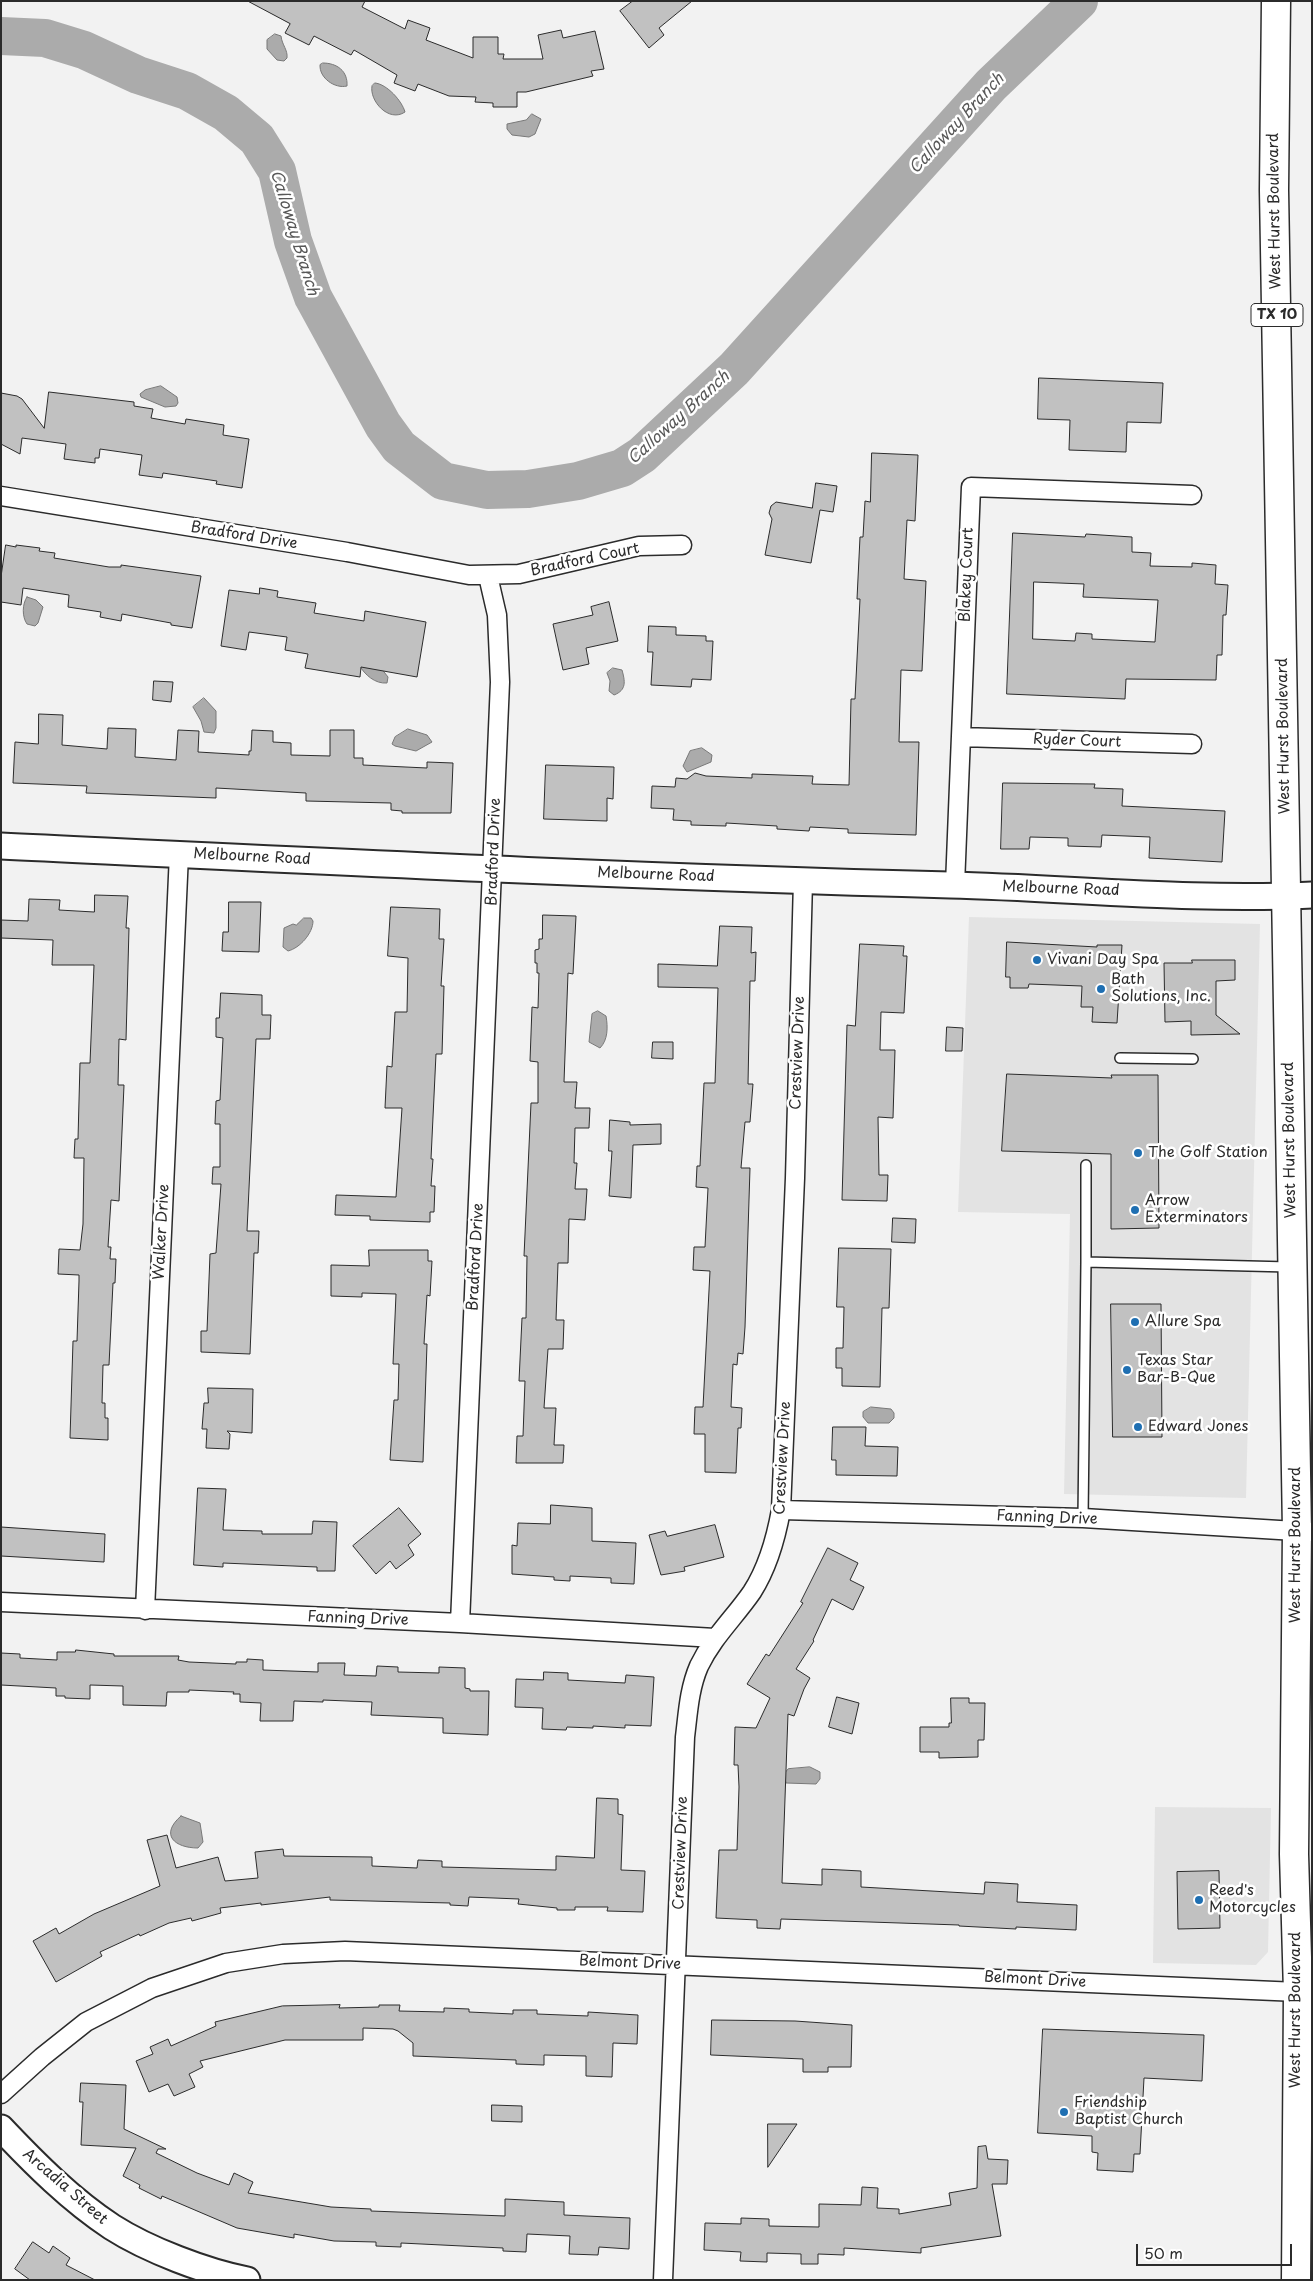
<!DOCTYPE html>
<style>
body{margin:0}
#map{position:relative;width:1313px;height:2281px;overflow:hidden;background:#f2f2f2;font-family:"Playpen Sans",sans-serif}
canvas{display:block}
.frame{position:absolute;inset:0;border:2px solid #2b2b2b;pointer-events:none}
.scale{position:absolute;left:1136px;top:2244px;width:156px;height:22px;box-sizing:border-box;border:2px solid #2b2b2b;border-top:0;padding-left:6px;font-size:15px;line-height:18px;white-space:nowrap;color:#2b2b2b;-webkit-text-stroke:4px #fff;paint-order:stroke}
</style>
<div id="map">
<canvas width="1313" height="2281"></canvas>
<div class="frame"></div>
<div class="scale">50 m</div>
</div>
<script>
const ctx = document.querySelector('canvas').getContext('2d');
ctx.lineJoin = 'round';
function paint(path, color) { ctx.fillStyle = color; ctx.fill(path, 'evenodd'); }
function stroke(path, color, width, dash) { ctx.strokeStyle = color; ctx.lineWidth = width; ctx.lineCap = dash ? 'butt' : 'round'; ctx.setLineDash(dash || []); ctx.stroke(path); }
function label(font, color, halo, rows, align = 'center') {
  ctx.font = font + ' "Playpen Sans",sans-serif'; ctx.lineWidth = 5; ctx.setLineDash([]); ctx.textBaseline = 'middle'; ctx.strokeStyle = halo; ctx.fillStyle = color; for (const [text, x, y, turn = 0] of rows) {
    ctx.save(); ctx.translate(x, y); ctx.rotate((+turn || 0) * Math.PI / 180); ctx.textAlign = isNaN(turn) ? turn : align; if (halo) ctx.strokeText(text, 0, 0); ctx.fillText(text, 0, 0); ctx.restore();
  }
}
paint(new Path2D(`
 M969 917 1260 924 1246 1498 1064 1494 1070 1214 958 1212Z
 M1155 1807 1271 1808 1268 1952 1256 1965 1153 1963Z`), '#e3e3e3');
const water = new Path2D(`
 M275 34 281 36C282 45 288 50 287 58L284 61 277 60 267 49V40Z
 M323 63C337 63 348 71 347 86 335 89 319 78 320 65Z
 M375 83C387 84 402 101 405 112 389 123 369 101 372 86Z
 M532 114 541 119 535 134 529 137 512 135 507 129V124L526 120Z
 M161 386 177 397 178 403 176 406 165 407 141 397 140 394 145 390Z
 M27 597 36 600 43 607 38 623 35 626 27 624C22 617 22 604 27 597Z
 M377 663 388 677 387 683C375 684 365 675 359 665Z
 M613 668 622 670C625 681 627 690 614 695L609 691 610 681 607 673Z
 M204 698 216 711V728L214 733 204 732 201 721 193 707Z
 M408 729 427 735 432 742 416 751 395 746 392 744 395 737Z
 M702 748 712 755 711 762 687 772 683 766 690 751Z
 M304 918H311L313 921C313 933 300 948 288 951L283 947 284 928 293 924 296 925Z
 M598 1011 606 1016C608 1027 608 1040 600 1048L589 1042 592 1014Z
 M871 1407 891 1409 894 1413V1418L889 1423H868L863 1417V1412Z
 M810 1767 820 1772V1779L816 1784 786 1783 784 1774 788 1769Z
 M181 1816 200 1823 203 1842 198 1848C175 1848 159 1835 181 1816Z`);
paint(water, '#ababab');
stroke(water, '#787878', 1);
stroke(new Path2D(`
 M1 36 45 38 84 50 138 75 187 91 226 113 257 139 277 171 293 241 313 297 383 425 399 447 443 481 487 490 528 489 578 481 622 468 642 455 734 369 991 85 1079 1`), '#ababab', 38);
const building = new Path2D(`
 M248 1H365L362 7 405 29 408 20 430 28 426 40 473 58V37H498V54H504L503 59H543L538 35 561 30 563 38 595 31 604 69 591 71 593 76 526 92H517V107H493V103L475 102 476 97 449 96 418 84 415 91 394 83 397 75 354 50 351 55 314 36 309 45 285 33 290 24Z
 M633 1H692L659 28 664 35 649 48 620 11Z
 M1039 378 1163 383 1161 423 1127 422 1126 452 1069 450 1070 420 1038 419Z
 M49 392 134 402V406L153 409 151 418 185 424 186 419 224 425 223 435 249 439 242 488 216 484 217 481 163 473 162 478 139 475 142 455 100 449 99 458H95V463L64 459 66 444 22 438 20 454 1 444V393L17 396 22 399 44 428Z
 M872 453 918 455 915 521 907 520 904 579 926 581 922 671 901 670 899 742H919L916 835 848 833V829L810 827 809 831 777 829V826L726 823V826L691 825V821L673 820 674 809 651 808 652 786 675 787 676 778 687 779 695 773 706 776 752 778V774L813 776 812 784 849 785 851 699H855L860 599H857L860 537H863L865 501 870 502Z
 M816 483 837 486 833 512 820 510 811 563 765 555 772 519 769 513 771 506 776 502 812 508Z
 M1013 533 1085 537 1086 534 1132 537V552L1151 553 1150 566 1192 567V563L1216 565 1215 584 1228 585 1226 615H1223L1222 655H1217L1216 680 1126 679 1125 699 1007 694ZM1034 582 1084 584 1083 597 1158 600 1155 642 1092 639V634L1076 633 1075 641 1033 639Z
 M6 545 16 547V545L40 548 39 551 55 553 54 558 109 567H121V565L201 576 192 628 171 625V623L122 614 121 621 100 617 101 612 68 607 69 595 23 588 21 605 1 602V577Z
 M260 588 278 591 277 597 316 603 314 613 364 621 365 611 426 622 417 677 361 667 360 677 305 668 308 654 285 650 287 637 249 632 246 650 221 646 229 590 259 594Z
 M609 602 618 641 586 648 589 664 563 670 553 624 593 615 591 607Z
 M649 626 676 627V635L706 636V641H713L711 680 692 679 691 687 651 685 653 652H648Z
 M154 681 173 682 171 702 153 700Z
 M39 714 63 715 62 745 107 749 108 728 136 729 135 757 176 760 178 730 199 731 198 752 249 755V751H251L252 730 273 731V742L291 743V755L330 756V730H354V758H363V765L427 768V762L453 763 451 813H402V811L391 810V803L306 801V793L216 788V798L86 793 87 786 13 783 15 742 38 744Z
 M546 765 614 767 613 799 607 798V821L544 819Z
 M1003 783 1095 784 1094 788 1123 789 1122 806 1225 811 1222 862 1149 858 1150 837 1102 835 1101 847 1068 846V838L1030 837 1029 849H1001Z
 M95 895 128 896 126 928H129L126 1040 119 1039 118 1085H124L119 1201 111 1200 108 1247H111L110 1259H116L115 1283H113L109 1365H103L102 1403H105V1418H108V1440L70 1438 73 1341H77L79 1281V1275L58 1274 59 1249 80 1250 83 1224 84 1158H74L75 1139H78L80 1063H90L94 965H52L53 940 1 938V920L28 921 29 899 60 900 59 910 94 912Z
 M229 902H261L259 952 222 951 223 932H228Z
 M391 907 440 909 439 939H444L441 986H444L442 1054H436L431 1159H433L431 1186H435L434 1212H430V1222L370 1220V1216L335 1215 336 1195 396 1197 402 1108H385L387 1066 392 1067 395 1012H407L408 958 388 956Z
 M543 915 576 916 573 974 568 973 564 1082H577L575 1108H590L589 1128H575L574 1163H577L575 1189H587L585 1220 569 1219 568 1263H558L556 1320H564L563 1349H548L544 1408H556L554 1445H564L563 1463H516L517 1436H523L525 1381H519L522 1318H526L527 1256H524L531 1103H538V1062L530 1061 532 1007 538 1008 539 973H537V963H535V950L539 949V939H542Z
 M720 926 752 927 751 953 756 952 755 981H750L748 1084H753L750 1122H745L741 1168H750L745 1327 743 1354 738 1353 737 1365 733 1364 731 1407 742 1408 741 1428H738L736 1473 705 1472V1434H694L695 1407H703L710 1271 693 1270 694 1247H705L708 1188 696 1187 697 1166H700L704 1083H715L718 988 658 987V964L717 966Z
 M1007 942 1097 947V945H1122L1117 1023 1092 1022 1093 1007H1081L1082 986 1029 984 1028 988H1010V977H1006Z
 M860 944 904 946 903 956H907L904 1013 881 1012 880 1050H895L893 1118 878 1117 879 1175H888L887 1201 842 1200 847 1025 855 1026Z
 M1192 960H1235V980L1216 981V1015L1240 1034 1191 1035V1021L1165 1022 1164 963H1192Z
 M221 993 262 995V1015H271L270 1039H256L247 1231H259L258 1253H254L250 1354 201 1352V1331H207L210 1254 216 1253 221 1184H212L213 1167H220V1124H215L216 1101 220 1100 223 1038 216 1037V1018H219Z
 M947 1027 963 1028 962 1051H946Z
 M653 1042H673V1059L652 1058Z
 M1007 1074 1112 1078 1111 1075H1158L1159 1228 1111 1229V1154L1002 1151Z
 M610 1120 630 1122V1125L661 1124V1144L633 1145 631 1198 609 1196 612 1151H609Z
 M893 1218 916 1219 915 1243 892 1242Z
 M839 1248 891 1249 889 1308H882L880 1387 842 1386V1368H836V1348H843L844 1307H837Z
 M369 1250H428V1261H432L430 1296 427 1295 424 1344H427L423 1462 390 1460 394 1400H398L399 1364H393L396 1294 362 1293V1297L331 1296V1265L369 1266Z
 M1111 1304H1161L1162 1437H1113Z
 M208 1388 253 1389 252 1433 227 1431 230 1434 229 1449 206 1448 207 1429H202L204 1403H208Z
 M833 1427H866L865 1446 898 1447 897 1476 836 1475V1460H832Z
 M198 1488 226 1489 223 1530 262 1531V1534H312L313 1521 337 1522 335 1571H317V1567L223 1563V1567L194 1565Z
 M551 1505 592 1508V1541L636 1543 634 1584 611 1583V1578L570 1576V1581L554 1580V1577L512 1574V1545L517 1546 518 1523 550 1524Z
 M399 1508 421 1534 408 1545 414 1555 396 1569 390 1561 376 1574 353 1546Z
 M715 1525 724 1557 684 1567 685 1571 661 1575 649 1535 665 1531 667 1536Z
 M1 1527 105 1534 104 1562 1 1556Z
 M828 1548 858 1563 850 1580 864 1587 853 1610 832 1599 813 1640 814 1641 796 1669 810 1678 804 1689 794 1716 788 1714 782 1883 822 1885V1869L861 1871V1887L984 1894 985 1882 1018 1884 1017 1902 1077 1905 1076 1930 1016 1927V1929L959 1926V1925L781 1919 780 1929 757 1928V1920L716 1918 719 1850H737L739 1787 738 1765H734L735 1727 756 1728 770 1698 747 1684 766 1654 769 1656 803 1603 801 1602Z
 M76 1650 114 1654V1656H179L178 1660 189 1662 236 1664V1662H247V1659L263 1660V1670L318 1672V1663H345L344 1675 376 1676 377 1666 398 1667V1672L439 1673V1667L465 1668V1688L470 1689V1691H489L488 1735 443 1733V1718L371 1715 372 1702 323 1700V1702L294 1701 293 1721H260L261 1703 240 1702V1694H233L234 1692 189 1690V1692H167L166 1706 123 1705V1686L90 1685V1699L65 1698V1696H56V1688L1 1685V1653L20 1654V1658L57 1660V1652H75Z
 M544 1672 568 1673V1680L625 1683 626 1675 654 1677 651 1726 625 1725V1728L593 1726V1728L567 1727 566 1730 542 1729 543 1708 515 1707 516 1679 543 1680Z
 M837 1697 859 1703 852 1734 829 1727Z
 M951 1698H969V1703H985L984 1740H978V1757L939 1758V1752H920V1727H949V1723H951Z
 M597 1798 618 1799V1814L623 1815 621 1870 645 1871 643 1912 607 1911 608 1907H575V1910H557V1908L518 1904 519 1899 469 1897 468 1906 450 1905V1903L330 1900V1897L261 1905V1903L220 1908 221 1913 192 1921 191 1918 169 1923 140 1936 139 1934 100 1952 102 1956 56 1982 33 1941 56 1928 59 1934 94 1914 160 1886 147 1840 167 1835 176 1868 218 1857 225 1881 258 1878 255 1852 283 1849 284 1856 372 1857V1866L417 1868 418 1860 442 1861V1867L556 1870V1856L594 1858Z
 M1219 1871 1220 1928 1178 1929 1177 1872Z
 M340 2005 339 2008 379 2007V2005H400L399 2011 444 2012V2008L469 2009V2012L513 2014V2010H537V2014L588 2016V2012L638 2015 637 2044 613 2043 612 2077 586 2076V2056L544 2055V2065L516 2064V2060L413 2056V2043L398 2031 393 2029 363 2028V2040H285L200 2061 203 2067 189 2074 195 2087 174 2096 168 2084 149 2092 136 2061 153 2054 150 2047 168 2039 171 2046 216 2026 215 2022 282 2006Z
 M712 2020 795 2021 852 2025 851 2067H828V2072H803V2059L711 2055Z
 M1043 2029 1204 2035 1202 2081 1144 2078 1140 2154H1134L1133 2172 1097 2170 1098 2153 1092 2152V2136L1038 2133Z
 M81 2083 126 2085 124 2129 166 2149H158L156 2153 197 2173 229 2185 234 2173 253 2182 248 2193 331 2207 371 2209V2211L505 2216V2199L564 2202V2215L630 2218 629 2249 599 2247 598 2255 569 2254 570 2236 527 2234 526 2252 503 2251V2248L401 2243V2247L376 2246V2242L334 2241 294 2234V2238L237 2228 162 2196 161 2199 139 2188 140 2185 123 2176 136 2148 81 2145 83 2102H80Z
 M492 2105 522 2106V2122L492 2121Z
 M768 2124H797L768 2167Z
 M986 2146 988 2159 1008 2160 1007 2184H992L1001 2236 921 2248V2253L844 2248V2255L818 2254V2264H801V2254L767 2253V2262L740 2261 741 2252 704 2250 705 2223 741 2224V2218L769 2219V2226L819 2227V2204L861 2205 862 2187 878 2188 877 2208 899 2209V2214L951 2205 949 2193 977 2188 978 2147Z
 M33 2242 49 2253 53 2246 70 2258 66 2265 95 2280H30L15 2269Z`);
paint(building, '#c1c1c1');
stroke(building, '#2b2b2b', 1);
const lane = new Path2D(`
 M1120 1058 1193 1059
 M1086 1262V1165
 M1083 1518 1086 1262 1289 1267`);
const street = new Path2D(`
 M1 496 347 552 469 575 519 574 639 546 682 545
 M961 737 1192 744
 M955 885 971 487 1192 495
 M781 1510 1083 1518 1312 1532
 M1 1602 460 1623 715 1638
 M145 1610 179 854
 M460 1623 500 682 497 615 488 576
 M1 2094 42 2057 86 2022 152 1988 226 1963 283 1954 345 1951 1298 1992
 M663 2280 685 1737C688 1713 689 1689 699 1666 713 1637 734 1618 752 1592 768 1567 776 1538 781 1510L795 1178 803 881`);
const secondary = new Path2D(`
 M1 846C317 861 633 877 950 885 1070 888 1191 901 1312 895
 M1 2128C35 2164 71 2200 112 2227 148 2250 206 2272 247 2280`);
const primary = new Path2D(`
 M1276 1 1274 190 1297 1530 1294 1854 1298 1992 1296 2280`);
stroke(lane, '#2b2b2b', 12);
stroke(street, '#2b2b2b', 21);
stroke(secondary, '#2b2b2b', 29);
stroke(primary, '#2b2b2b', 31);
stroke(lane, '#fff', 9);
stroke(street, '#fff', 18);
stroke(secondary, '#fff', 25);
stroke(primary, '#fff', 28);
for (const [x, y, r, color] of [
 [1037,960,5,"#1f6fb2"],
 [1101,989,5,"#1f6fb2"],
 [1138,1153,5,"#1f6fb2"],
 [1135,1210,5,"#1f6fb2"],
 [1135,1322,5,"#1f6fb2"],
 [1127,1370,5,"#1f6fb2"],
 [1138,1427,5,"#1f6fb2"],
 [1199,1900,5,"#1f6fb2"],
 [1064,2112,5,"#1f6fb2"]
]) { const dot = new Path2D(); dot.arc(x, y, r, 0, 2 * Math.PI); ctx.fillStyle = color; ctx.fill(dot); stroke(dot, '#fff', 2); }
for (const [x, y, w] of [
 [1277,315,52]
]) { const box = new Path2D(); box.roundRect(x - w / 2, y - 11.5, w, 23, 4); ctx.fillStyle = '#fff'; ctx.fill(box); stroke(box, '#2b2b2b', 1); }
label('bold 14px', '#2b2b2b', null, [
 ["TX 10",1277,315]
]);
label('15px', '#2b2b2b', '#fff', [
 ["West Hurst Boulevard",1275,211,-91],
 ["Bradford Drive",244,536,9],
 ["Bradford Court",585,560,-12],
 ["Blakey Court",967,575,-88],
 ["West Hurst Boulevard",1284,736,-91],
 ["Ryder Court",1077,741,2],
 ["Bradford Drive",494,852,-88],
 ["Melbourne Road",252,857,3],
 ["Melbourne Road",656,875,2],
 ["Melbourne Road",1061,889,2],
 ["Crestview Drive",798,1053,-88],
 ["West Hurst Boulevard",1290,1140,-91],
 ["Walker Drive",162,1232,-87],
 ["Bradford Drive",476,1257,-87],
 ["Crestview Drive",783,1458,-87],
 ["Fanning Drive",1047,1518,2],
 ["West Hurst Boulevard",1296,1545,-90],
 ["Fanning Drive",358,1619,2],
 ["Crestview Drive",681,1853,-88],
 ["Belmont Drive",630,1963,2],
 ["Belmont Drive",1035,1980,3],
 ["West Hurst Boulevard",1296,2010,-90],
 ["Arcadia Street",65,2187,41]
]);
label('15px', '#2b2b2b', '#fff', [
 ["Vivani Day Spa",1047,960],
 ["Bath",1111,980],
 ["Solutions, Inc.",1111,997],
 ["The Golf Station",1148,1153],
 ["Arrow",1145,1201],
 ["Exterminators",1145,1218],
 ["Allure Spa",1145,1322],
 ["Texas Star",1137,1361],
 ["Bar-B-Que",1137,1378],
 ["Edward Jones",1148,1427],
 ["Reed's",1209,1891],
 ["Motorcycles",1209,1908],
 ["Friendship",1074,2103],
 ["Baptist Church",1074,2120]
], 'left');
label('italic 16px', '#585858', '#fff', [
 ["Calloway Branch",957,124,-47],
 ["Calloway Branch",294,233,73],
 ["Calloway Branch",679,418,-42]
]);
</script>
